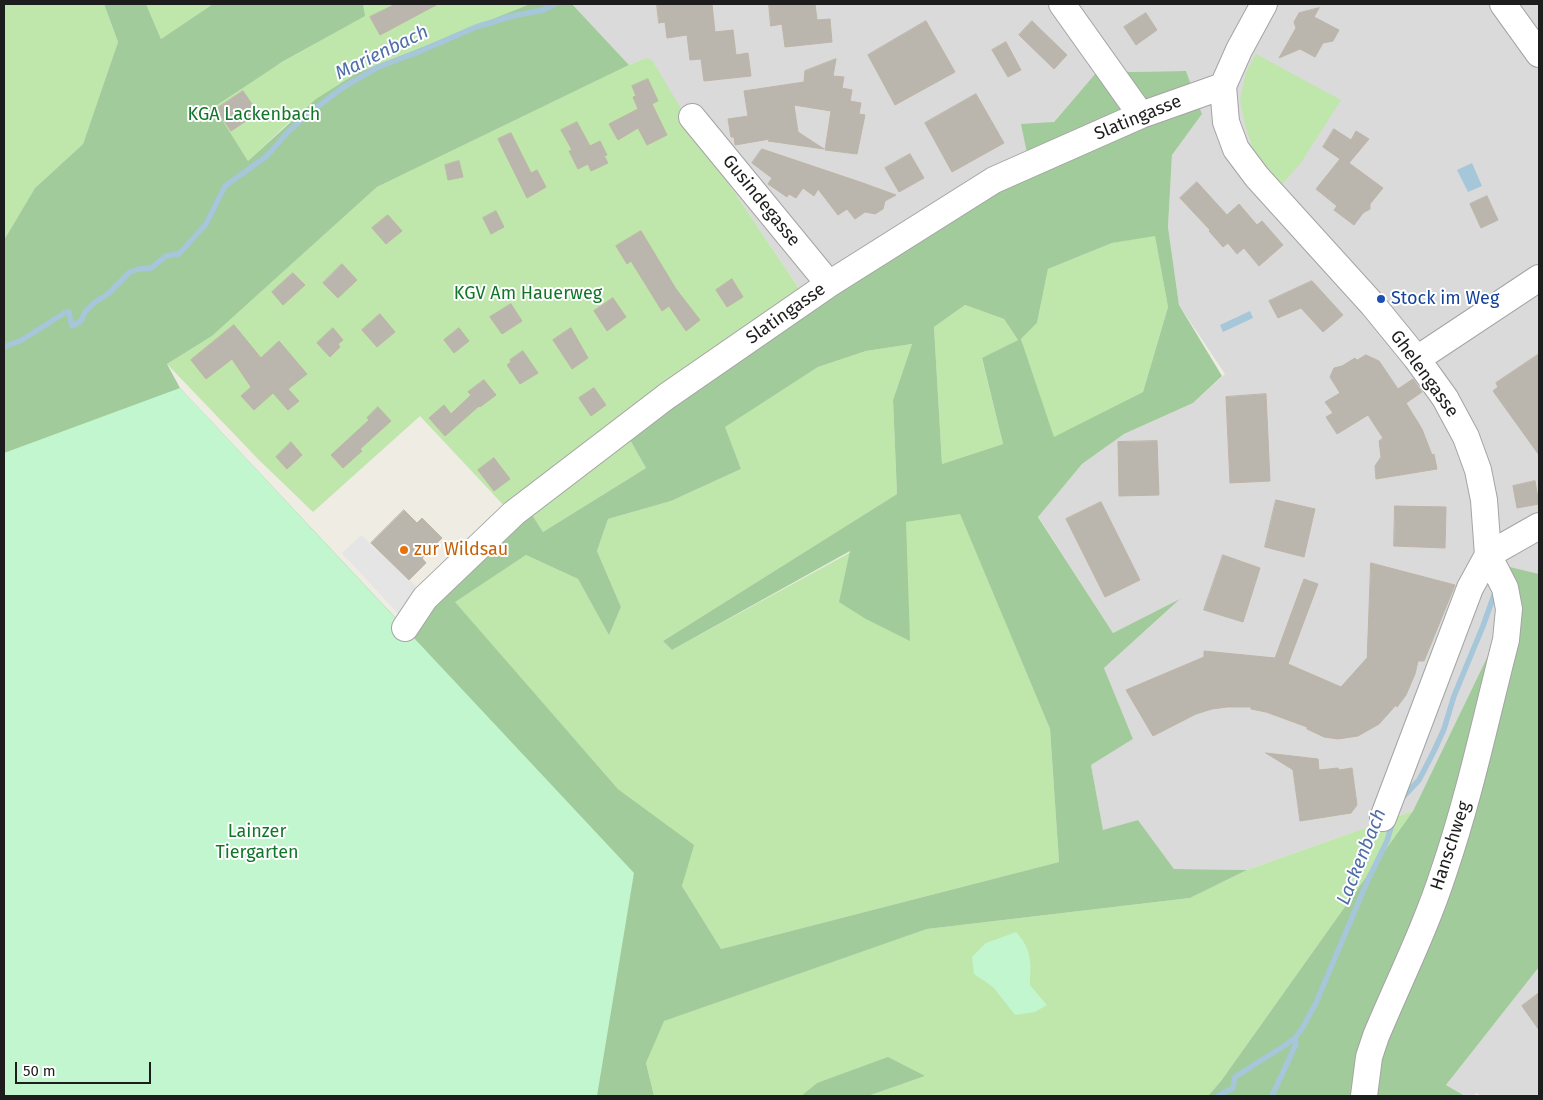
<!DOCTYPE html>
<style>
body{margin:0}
#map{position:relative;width:1543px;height:1100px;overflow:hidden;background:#eeece3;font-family:"Fira Sans",sans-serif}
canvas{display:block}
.frame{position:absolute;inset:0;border:5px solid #1d1d1d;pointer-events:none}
.scale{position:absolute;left:15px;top:1062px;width:136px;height:22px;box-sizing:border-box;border:2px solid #1d1d1d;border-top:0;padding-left:6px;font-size:15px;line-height:18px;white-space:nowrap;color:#1d1d1d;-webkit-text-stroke:4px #fff;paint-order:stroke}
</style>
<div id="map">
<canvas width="1543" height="1100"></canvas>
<div class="frame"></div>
<div class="scale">50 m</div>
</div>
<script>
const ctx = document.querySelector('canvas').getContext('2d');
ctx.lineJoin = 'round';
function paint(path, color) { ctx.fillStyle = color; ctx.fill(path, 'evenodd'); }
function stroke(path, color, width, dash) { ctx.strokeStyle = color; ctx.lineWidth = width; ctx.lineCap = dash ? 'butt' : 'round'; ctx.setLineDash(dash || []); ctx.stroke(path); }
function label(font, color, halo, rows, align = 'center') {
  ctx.font = font + ' "Fira Sans",sans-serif'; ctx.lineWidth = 4; ctx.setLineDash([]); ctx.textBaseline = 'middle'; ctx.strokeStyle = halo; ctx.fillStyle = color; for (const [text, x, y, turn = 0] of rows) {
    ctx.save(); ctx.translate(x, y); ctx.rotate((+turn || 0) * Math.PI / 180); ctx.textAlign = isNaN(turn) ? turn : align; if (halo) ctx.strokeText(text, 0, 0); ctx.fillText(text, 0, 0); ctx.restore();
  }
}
paint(new Path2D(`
 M572 4H1539V574L1510 567 1494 643 1413 811 1247 870 1174 869 1138 820 1103 831 1091 765 1133 739 1104 668 1178 601 1113 633 1038 516 1082 464 1124 434 1193 403 1225 374 1179 305 1168 227 1172 155 1202 114 1186 71 1130 72 1101 67 1027 153 802 293 704 147 646 58 629 65Z
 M1539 967V1096H1479L1477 1093 1473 1096H1465L1446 1085Z`), '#dbdada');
paint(new Path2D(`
 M4 4H104L118 42 83 144 35 188 4 240Z
 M146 4H213L161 39Z
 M363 4H530L357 73 300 112 248 161 213 107 272 68 364 16Z
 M1256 54 1341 100 1300 164 1282 184 1253 150 1245 125 1240 99 1246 72Z
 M646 58 652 60 704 147 802 293 622 426 646 468 543 532 522 499 508 510 420 416 313 512 258 459 167 364 212 336 377 187 629 65Z
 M1155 235 1168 307 1143 392 1054 438 1021 339 1037 323 1048 269 1112 243Z
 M965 305 1004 319 1018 340 982 359 1003 444 942 464 934 327Z
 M912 344 893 400 897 494 663 641 672 650 906 522 960 513 1050 729 1059 862 721 949 682 886 693 845 618 789 454 602 526 555 578 579 609 634 621 607 597 551 608 519 671 501 741 469 724 427 818 367 866 351Z
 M1413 811 1221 1081 1208 1096H868L925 1076 817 1083 801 1096H654L646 1063 663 1021 927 929 1190 898 1247 870Z`), '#bfe6ab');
paint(new Path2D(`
 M104 4H146L161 39 213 4H363L365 16 282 62 214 107 248 161 316 99 357 73 530 4H572L629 65 377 187 212 336 167 364 180 388 405 628 522 499 543 532 646 468 622 426 1027 153 1021 124 1054 122 1101 67 1130 72 1186 71 1202 114 1172 155 1168 227 1179 305 1222 376 1193 403 1124 434 1082 464 1038 517 1113 633 1180 599 1104 668 1133 739 1091 765 1103 830 1138 820 1174 869 1247 870 1190 898 927 929 664 1021 646 1063 654 1096H293L4 575V240L35 188 83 144 118 42ZM1155 236 1168 307 1143 392 1054 437 1021 339 1037 323 1048 269 1112 243ZM965 305 1004 319 1018 340 982 358 1003 444 942 464 934 327ZM912 344 893 400 897 494 663 641 672 650 850 551 839 602 866 619 910 641 906 522 960 514 1050 729 1059 862 721 949 682 886 694 845 618 789 455 602 526 555 578 579 609 635 621 607 597 551 608 519 671 501 741 469 725 427 818 367 866 351Z
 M1510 567 1539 574V967L1446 1085 1465 1096H1208L1221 1081 1413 811 1494 643Z
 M888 1057 925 1076 868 1096H801L817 1083Z`), '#a1cb9a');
paint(new Path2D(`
 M180 388 634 873 597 1096H4V453Z
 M1016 932C1032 949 1031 962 1030 985L1047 1005 1035 1012 1015 1015 993 987 974 974 972 957 986 943Z`), '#c2f6ce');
paint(new Path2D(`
 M361 535 420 590 401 617 342 553Z`), '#e5e5e5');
paint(new Path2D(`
 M1472 163 1482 186 1468 192 1457 170Z
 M1250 311 1253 318 1223 332 1220 325Z`), '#a6c6da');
stroke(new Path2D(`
 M4 347 22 340 66 312H69L72 326 81 321 85 312 95 302 108 294 130 272 139 269 151 268 166 256 179 254 206 224 225 186 267 156 287 133 307 115 342 88 378 67 416 53 476 27 513 16 543 10 555 4
 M1403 797 1419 780 1434 751 1444 729 1454 696 1483 626 1494 595
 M1218 1096 1233 1088 1235 1077 1287 1044 1295 1038 1303 1027 1316 1003 1367 882 1387 841 1393 821
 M1272 1096 1296 1044 1295 1038`), '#a6c6da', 5.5);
const building = new Path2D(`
 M396 4H438L380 35 370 17Z
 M657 4H712L715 32 733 30 736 55 748 53 751 76 704 81 701 59 690 60 687 35 667 38 665 22 659 23Z
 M769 4H815L817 20 830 19 832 42 785 47 782 24 771 26Z
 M1319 8 1314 17 1339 30 1333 41 1323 43 1315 57 1300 49 1279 58 1296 28 1294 22 1299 13Z
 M1146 13 1157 30 1136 45 1124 27Z
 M926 21 955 72 895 105 868 55Z
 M1032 21 1067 55 1054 69 1019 35Z
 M1006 42 1021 70 1008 77 992 50Z
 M836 59 833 76 844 77 842 88 852 90 850 101 861 103 859 114 865 115 857 154 825 150 831 111 794 105 798 132 824 149 768 141 770 139 735 145 734 137H731L728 119 748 116 744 91 804 82 805 71Z
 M648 79 658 101 652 104 667 135 647 145 638 128 618 140 609 124 638 109 633 97 636 96 632 86Z
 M243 91 258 113 231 131 216 109Z
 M976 94 1004 143 952 172 925 123Z
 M577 122 590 146 600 141 607 155 604 156 608 163 591 171 588 164 578 169 569 151 572 150 561 130Z
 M1334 129 1351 140 1356 131 1369 139 1349 163 1383 188 1370 204V209L1363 213 1354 225 1334 210 1337 206 1316 189 1340 159 1323 147Z
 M511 133 531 173 537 170 546 187 527 198 498 139Z
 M762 149 863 183 896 195 885 201 883 209 875 214 865 212 855 219 847 209 838 215 818 189 814 196 803 188 796 198 789 194 787 197 768 184 772 178 752 163Z
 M910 154 924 178 899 192 885 168Z
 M459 161 463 177 448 180 445 165Z
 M1197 182 1227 215 1239 204 1257 225 1262 221 1283 245 1259 266 1244 248 1237 254 1228 243 1223 247 1209 231 1210 230 1180 198Z
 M1487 196 1498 220 1481 228 1470 204Z
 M496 211 504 227 491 234 483 218Z
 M388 215 402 231 386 244 372 228Z
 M641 231 676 289 700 320 686 331 669 306 662 311 631 261 627 264 616 246Z
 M342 264 357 280 338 298 323 283Z
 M293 273 305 285 283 305 272 292Z
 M732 279 743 297 727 307 716 290Z
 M1312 281 1343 315 1323 332 1301 308 1278 318 1269 301Z
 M613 298 626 317 607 331 594 311Z
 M511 304 522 321 502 334 490 317Z
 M380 314 395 332 377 347 362 330Z
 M234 325 261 358 279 341 307 374 288 389 299 401 288 410 273 393 254 410 241 396 251 387 232 359 206 379 191 360Z
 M333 328 343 340 338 344 340 347 330 357 317 343Z
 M459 328 469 341 454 353 444 340Z
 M571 328 588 358 572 369 553 340Z
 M523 351 538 373 520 384 507 365 511 362 510 360Z
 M1539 354V455L1493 391 1498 387 1496 383Z
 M1366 355 1379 361 1398 389 1413 379 1422 392 1406 403 1422 429 1432 455 1434 454 1437 469 1376 479 1375 466 1381 457 1379 441 1383 438 1368 415 1337 434 1326 417 1333 413 1325 402 1340 393 1330 377 1334 368 1342 366 1355 358 1357 360Z
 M484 380 496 395 480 407 479 406 445 436 429 418 444 405 451 414 471 395 468 392Z
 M594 388 606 405 591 416 579 398Z
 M1266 394 1270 481 1230 483 1226 397Z
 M378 407 391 421 360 449 362 451 343 468 331 455 369 420 367 418Z
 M1157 441 1159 495 1119 496 1118 442Z
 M291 442 302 455 287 469 276 457Z
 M494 458 510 479 494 491 478 470Z
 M1535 481 1539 504 1517 508 1513 486Z
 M1276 500 1315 509 1304 557 1265 547Z
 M1101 502 1140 580 1105 597 1066 519Z
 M1395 506 1446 507 1445 548 1394 546Z
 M404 510 417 523 422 518 442 538 422 558 426 563 409 580 371 543Z
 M1223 555 1260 568 1243 622 1204 610Z
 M1371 563 1455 585 1424 661H1418L1415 674 1406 695 1397 707 1396 705 1379 724 1358 736 1338 739 1324 737 1307 729V727L1266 712 1251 709V707H1227L1212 709 1196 714 1153 736 1126 690 1204 657V651L1275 658 1304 579 1318 584 1288 664 1341 687 1367 658Z
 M1266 753 1318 759 1319 770 1338 768 1339 770 1352 768 1357 805 1351 813 1300 821 1293 770Z
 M1539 993V1030L1522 1006Z`);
paint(building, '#bab5ad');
stroke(building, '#bfb5a7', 1);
const minor = new Path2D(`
 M1062 4 1141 115
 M1264 4 1239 50 1223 86 1226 122 1236 149 1257 177 1373 305 1417 359 1445 398 1466 437 1478 470 1484 500 1488 555 1470 588 1383 818
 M1503 4 1539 54
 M692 117 829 284
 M1417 359 1539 278
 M1488 555 1539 526
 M405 628 425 598 514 513 667 396 829 284 994 180 1141 115 1223 86
 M1364 1096 1369 1057 1376 1036C1399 981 1426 927 1444 871 1470 795 1486 717 1506 640L1509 609 1505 588 1488 555`);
stroke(minor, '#a4a4a4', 28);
stroke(minor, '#fff', 26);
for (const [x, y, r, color] of [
 [1381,299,5,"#1a4fb4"],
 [404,550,5,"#e8710a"]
]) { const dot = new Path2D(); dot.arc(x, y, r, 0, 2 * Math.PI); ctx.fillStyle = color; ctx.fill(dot); stroke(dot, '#fff', 2); }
label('18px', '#117628', '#fff', [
 ["KGA Lackenbach",254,115],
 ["KGV Am Hauerweg",528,294],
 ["Lainzer",257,832],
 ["Tiergarten",257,853]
]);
label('18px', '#1d1d1d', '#fff', [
 ["Slatingasse",1138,118,-22],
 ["Gusindegasse",761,201,51],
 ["Slatingasse",786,314,-35],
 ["Ghelengasse",1424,374,54],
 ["Hanschweg",1451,846,-72]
]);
label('18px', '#164399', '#fff', [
 ["Stock im Weg",1391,299]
], 'left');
label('18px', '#c56008', '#fff', [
 ["zur Wildsau",414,550]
], 'left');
label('italic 19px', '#4e6ea8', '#fff', [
 ["Marienbach",382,53,-26],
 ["Lackenbach",1362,857,-68]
]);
</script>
